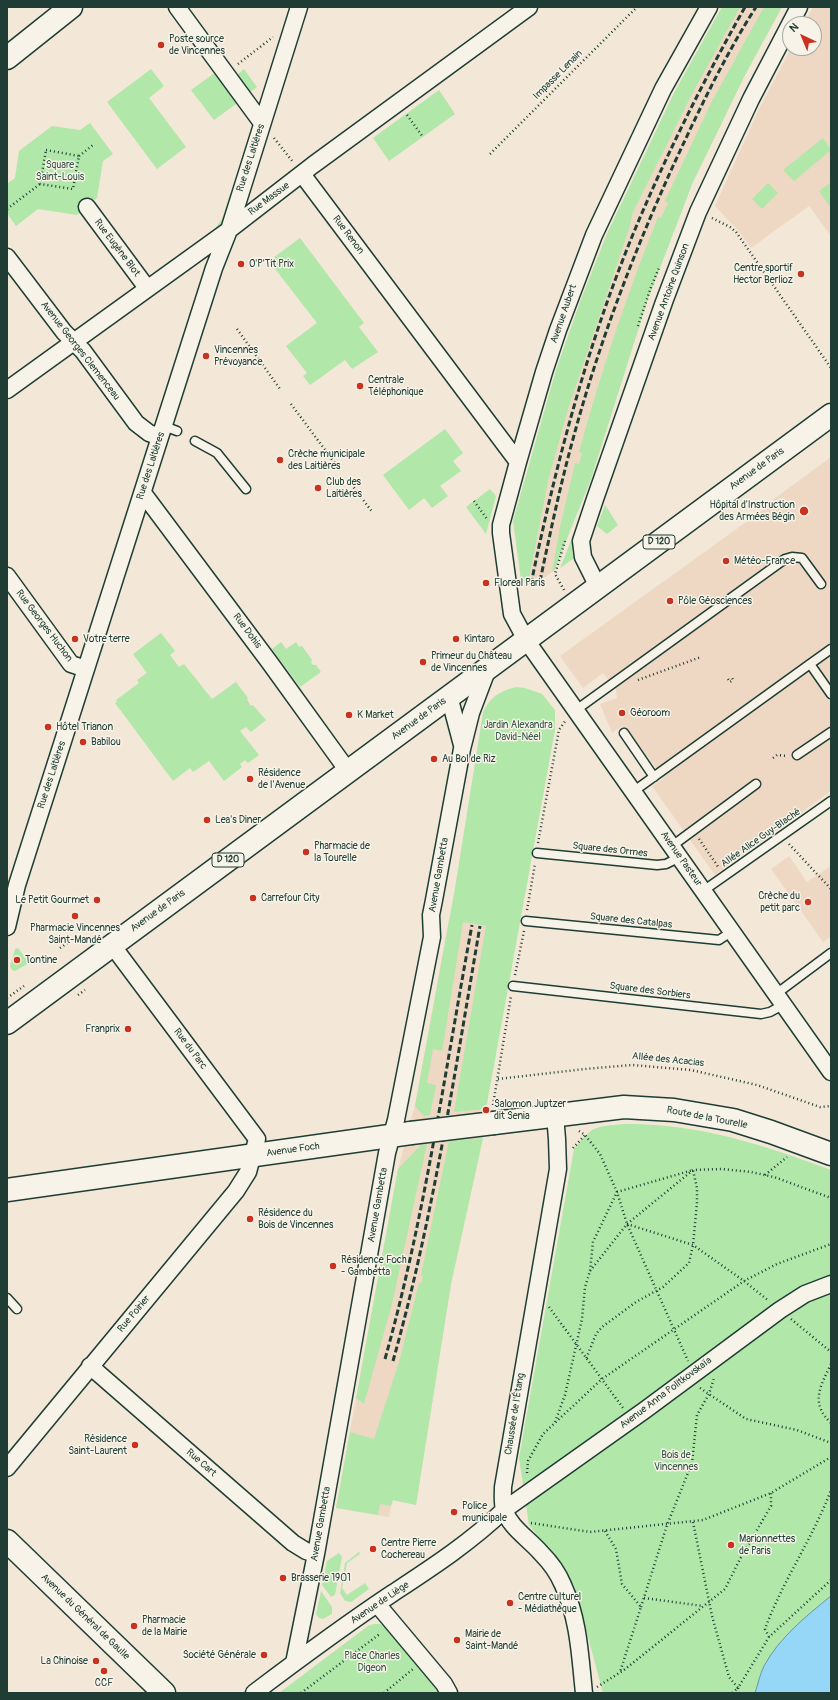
<!DOCTYPE html>
<meta charset="utf-8">
<style>
body{margin:0}
#map{position:relative;width:838px;height:1700px;overflow:hidden;background:#f3e7d7;font-family:Pangolin,sans-serif}
canvas{display:block}
.frame{position:absolute;inset:0;border:8px solid #1f3d34;pointer-events:none}
.north{position:absolute;left:782px;top:16px;width:40px;height:40px;box-sizing:border-box;background:#f7f3e8;border:1px solid #a1aaa0;border-radius:50%;rotate:316deg;font-size:11px;font-weight:700;line-height:16px;text-align:center;color:#1f3d34}
.north::after{content:'';display:block;margin:auto;width:14px;height:18px;background:#c8321e;clip-path:polygon(50% 0,100% 100%,50% 72%,0 100%)}
</style>
<div id="map">
<canvas width="838" height="1700"></canvas>
<div class="frame"></div>
<div class="north">N</div>
</div>
<script>
const ctx = document.querySelector('canvas').getContext('2d');
ctx.lineJoin = 'round';
function paint(path, color) { ctx.fillStyle = color; ctx.fill(path, 'evenodd'); }
function stroke(path, color, width, dash) { ctx.strokeStyle = color; ctx.lineWidth = width; ctx.lineCap = dash ? 'butt' : 'round'; ctx.setLineDash(dash || []); ctx.stroke(path); }
function label(font, color, halo, rows, align = 'center') {
  ctx.font = font + ' Pangolin,sans-serif'; ctx.lineWidth = 3; ctx.setLineDash([]); ctx.textBaseline = 'middle'; ctx.strokeStyle = halo; ctx.fillStyle = color; for (const [text, x, y, turn = 0] of rows) {
    ctx.save(); ctx.translate(x, y); ctx.rotate((+turn || 0) * Math.PI / 180); ctx.textAlign = isNaN(turn) ? turn : align; if (halo) ctx.strokeText(text, 0, 0); ctx.fillText(text, 0, 0); ctx.restore();
  }
}
paint(new Path2D(`
 M722 7H782L745 75 693 182 647 286 555 558 552 572 534 586 521 580 580 302 607 234 674 93Z
 M813 7H831V236L809 206 751 248 737 229 715 206 758 111 791 48H814V24H804Z
 M831 457V791L715 875 652 786 663 779 660 773 622 726 612 733 600 704 617 698 616 689 603 673 583 688 560 656 767 507 772 504 770 502Z
 M789 856 807 882 831 866V936L823 942 771 869Z
 M449 919 498 929 486 1109 483 1138 451 1284 416 1505 392 1500 389 1517 336 1508 398 1169 415 1105Z`), '#eed8c3');
paint(new Path2D(`
 M722 7H740L692 94 633 212 629 229 568 409 548 481 528 583 521 580 513 521 556 370 580 302 607 234 674 93Z
 M764 7H782L745 75 693 182 647 302 591 479 554 571 552 572 560 527 575 463 579 464 582 453 579 452C601 372 627 294 658 217L661 218 668 203 665 201 711 103Z
 M151 69 164 86 149 98 186 147 157 169 107 102Z
 M220 69 241 97 235 102 236 104 214 120 191 90Z
 M244 69 257 87 250 92 237 75Z
 M439 90 455 114 389 161 373 138Z
 M90 123 113 154 103 161 97 198 77 215 38 209 16 226 7 213V184L15 178 19 151 52 126 80 130Z
 M823 138 831 150 794 181 783 170Z
 M831 182V208L819 191Z
 M768 183 778 193 762 209 752 199Z
 M230 194 233 195 224 223 219 230 216 227 222 219Z
 M300 238 364 323 359 327 378 352 352 369 345 360 310 385 303 376 307 373 286 346 317 323 269 261Z
 M445 429 463 453 453 461 461 471 440 486 448 496 432 508 424 498 409 510 383 475Z
 M490 489 496 496 486 534 466 507Z
 M587 501 589 502 572 551 574 558 560 568Z
 M605 505 618 525 607 534 597 526Z
 M161 633 175 651 170 655 179 667 184 664 212 699 236 682 248 698 247 699 251 706 253 705 266 720 251 732 246 727 240 731 259 755 248 763 245 760 240 764 242 767 224 781 209 761 193 772 190 768 173 781 115 703 117 702 116 700 139 683 137 680 147 673 133 654Z
 M281 642 286 649 296 642 299 647 302 646 312 660 311 662 313 665H316L321 672 300 687 272 649Z
 M516 687 525 688 542 694 555 710V730L486 1109 454 1112 486 926 463 922 443 1046 442 1051 433 1049 427 1083 436 1085 430 1115 424 1116 415 1106 455 888 483 713C489 697 501 691 516 687Z
 M18 948 29 963 15 971 12 970 10 966 15 949Z
 M624 1124C697 1123 764 1145 831 1170V1693H603L574 1585 529 1525 519 1458 574 1149C593 1125 595 1127 624 1124Z
 M483 1138 451 1284 416 1505 393 1500 391 1506 380 1504 378 1515 336 1508 350 1432 374 1439 399 1362 419 1283H421L423 1276 421 1275 449 1141Z
 M427 1144 392 1304 364 1404 356 1398 398 1169 421 1145Z
 M359 1552 360 1554 347 1563 342 1588 347 1595 365 1583 369 1589 351 1602 345 1601 340 1593 345 1563Z
 M339 1553 342 1557 335 1595 331 1597 322 1585 327 1561Z
 M321 1591 332 1607V1614L323 1619 319 1618 316 1614Z
 M374 1624H380L385 1627 440 1693H279L368 1626Z`), '#b1e7a9');
const water = new Path2D(`
 M831 1596V1693H755C758 1684 760 1674 764 1666 779 1638 806 1616 831 1596Z`);
paint(water, '#96d7f8');
stroke(water, '#69a', 1);
const lane = new Path2D(`
 M164 426 177 431
 M195 441 217 453 246 489
 M810 664 831 649
 M576 710 785 559 792 557 802 558 821 584
 M624 733 654 777
 M797 755 831 732
 M634 791 810 664 831 694
 M672 846 756 784
 M537 853 657 865 666 864 680 857
 M703 891 831 801
 M526 921 709 939 719 940 731 932
 M513 986 761 1014 770 1012 783 1005
 M776 994 831 953
 M7 1298 17 1309`);
const street = new Path2D(`
 M177 7 262 123
 M709 7 663 89 594 235 558 330 544 372 518 462 501 525V533L512 614 526 640 831 1072
 M302 174 518 462
 M87 207 147 288
 M7 257 64 332 83 351 136 423 149 433 160 437
 M7 390 229 230 313 165 529 7
 M143 493 270 663 348 771
 M7 576 71 664 86 669
 M598 587 583 557 581 541 595 499 664 302 698 212 751 99 799 7
 M449 696 462 745
 M7 927 17 885 214 268 229 230 299 7
 M555 1115 557 1139 558 1169 503 1487C503 1494 502 1502 504 1509 510 1528 528 1538 541 1553 550 1562 558 1573 563 1585 579 1620 580 1656 584 1693
 M90 1366 293 1543 306 1551 316 1554
 M7 1468 236 1191 248 1172 257 1139 112 945
 M377 1604 444 1684 449 1693
 M294 1663 316 1554 387 1153 396 1120 432 937 431 915 434 900 462 749 471 713 488 668
 M254 1693C299 1659 345 1625 393 1593 431 1568 471 1542 504 1510L645 1410 780 1310 805 1294 831 1284`);
const secondary = new Path2D(`
 M7 58 71 7
 M494 1123 624 1107 674 1110 733 1120 771 1132 831 1154
 M7 1190 411 1133
 M7 1541 164 1693`);
const primary = new Path2D(`
 M7 1023 831 415`);
stroke(lane, '#1f3d34', 11);
stroke(street, '#1f3d34', 19);
stroke(secondary, '#1f3d34', 25);
stroke(primary, '#1f3d34', 25);
stroke(new Path2D(`
 M238 64 273 37
 M407 115 423 137
 M274 138 293 162
 M46 150 79 156 73 189 40 184Z
 M490 154 637 7
 M79 156 93 145
 M7 209 40 184
 M712 218 730 227 736 232 831 368
 M638 326 651 287 659 268
 M237 329 280 389
 M291 404 337 466
 M349 481 373 513
 M474 501 487 519
 M564 590 555 574 565 541
 M728 679 730 682 733 680 732 678
 M638 680 701 657
 M773 758 777 755 787 756
 M699 839 719 868
 M538 843 559 730 566 720
 M789 844 831 889
 M527 910 535 864
 M60 948 69 942
 M515 975 524 931
 M78 995 85 990
 M7 998 24 986
 M498 1079 585 1069 632 1065 691 1070 757 1085 820 1107 831 1106
 M493 1105 511 996
 M579 1131 585 1135 600 1154 617 1192 627 1224 688 1361
 M573 1148 585 1135
 M765 1175 787 1157
 M627 1224 693 1245 744 1281 769 1301
 M590 1271 627 1224 693 1170 722 1169 751 1172 774 1177 831 1198
 M549 1307 623 1408
 M791 1319 831 1352
 M831 1364C820 1387 810 1403 831 1423
 M700 1388 746 1419 797 1430 831 1443
 M555 1422 565 1395 582 1319 585 1287 590 1271 593 1242 617 1192 693 1170 697 1188V1203L693 1245 689 1263 663 1287 636 1302 602 1327 596 1334 586 1359
 M527 1473 528 1461 543 1434 602 1379 744 1281 777 1264 831 1244
 M693 1522 712 1616 729 1677 738 1688 732 1693
 M531 1523 590 1532 703 1520 771 1493 831 1457
 M605 1531 616 1549 622 1584 641 1607 620 1672
 M644 1598 703 1606
 M641 1607 667 1525 692 1463 697 1415 709 1394 714 1378
 M769 1637 765 1629C783 1580 813 1538 831 1490
 M597 1687 624 1670 725 1589 740 1559 771 1506V1493
 M301 1693 381 1633
 M384 1693 413 1669
 M739 1693 738 1688 769 1637 831 1580`), '#1f3d34', 2.5, [1, 3]);
stroke(lane, '#f7f3e8', 8);
stroke(street, '#f7f3e8', 16);
stroke(secondary, '#f7f3e8', 22);
stroke(primary, '#f7f3e8', 22);
stroke(new Path2D(`
 M540 581C550 534 560 486 573 439 598 346 633 254 673 166 698 112 724 57 756 7
 M531 584C556 463 588 342 636 227 668 151 705 78 745 7
 M385 1359C425 1217 445 1070 472 925
 M393 1361C433 1219 455 1071 480 926`), '#1f3d34', 3, [6, 3]);
const secondaryBridge = new Path2D(`
 M411 1133 494 1123`);
stroke(secondaryBridge, '#1f3d34', 25, []);
stroke(secondaryBridge, '#f7f3e8', 22);
for (const [x, y, r, color] of [
 [161,45,4,"#c8321e"],
 [241,264,4,"#c8321e"],
 [801,274,4,"#c8321e"],
 [206,356,4,"#c8321e"],
 [360,386,4,"#c8321e"],
 [280,460,4,"#c8321e"],
 [318,488,4,"#c8321e"],
 [804,511,5,"#c8321e"],
 [726,561,4,"#c8321e"],
 [486,583,4,"#c8321e"],
 [670,601,4,"#c8321e"],
 [75,639,4,"#c8321e"],
 [456,639,4,"#c8321e"],
 [423,662,4,"#c8321e"],
 [622,713,4,"#c8321e"],
 [349,715,4,"#c8321e"],
 [48,727,4,"#c8321e"],
 [83,742,4,"#c8321e"],
 [434,759,4,"#c8321e"],
 [250,779,4,"#c8321e"],
 [207,820,4,"#c8321e"],
 [306,852,4,"#c8321e"],
 [253,898,4,"#c8321e"],
 [97,900,4,"#c8321e"],
 [808,902,4,"#c8321e"],
 [75,916,4,"#c8321e"],
 [17,960,4,"#c8321e"],
 [128,1029,4,"#c8321e"],
 [486,1110,4,"#c8321e"],
 [250,1219,4,"#c8321e"],
 [333,1266,4,"#c8321e"],
 [135,1445,4,"#c8321e"],
 [454,1512,4,"#c8321e"],
 [731,1545,4,"#c8321e"],
 [373,1549,4,"#c8321e"],
 [283,1578,4,"#c8321e"],
 [510,1603,4,"#c8321e"],
 [134,1626,4,"#c8321e"],
 [457,1640,4,"#c8321e"],
 [264,1655,4,"#c8321e"],
 [96,1661,4,"#c8321e"],
 [104,1671,4,"#c8321e"]
]) { const dot = new Path2D(); dot.arc(x, y, r, 0, 2 * Math.PI); ctx.fillStyle = color; ctx.fill(dot); stroke(dot, '#f7f3e8', 1.5); }
for (const [x, y, w] of [
 [659,542,32],
 [228,860,32]
]) { const box = new Path2D(); box.roundRect(x - w / 2, y - 7, w, 14, 3); ctx.fillStyle = '#f7f3e8'; ctx.fill(box); stroke(box, '#1f3d34', 1); }
label('bold 9px', '#1f3d34', null, [
 ["D 120",659,542],
 ["D 120",228,860]
]);
label('10px', '#1f3d34', '#f7f3e8', [
 ["Poste source",169,39],
 ["de Vincennes",169,51],
 ["O'P'Tit Prix",249,264],
 ["Centre sportif",793,268,"right"],
 ["Hector Berlioz",793,280,"right"],
 ["Vincennes",214,350],
 ["Prévoyance",214,362],
 ["Centrale",368,380],
 ["Téléphonique",368,392],
 ["Crèche municipale",288,454],
 ["des Laitières",288,466],
 ["Club des",326,482],
 ["Laitières",326,494],
 ["Hôpital d'Instruction",795,505,"right"],
 ["des Armées Bégin",795,517,"right"],
 ["Météo-France",734,561],
 ["Floreal Paris",494,583],
 ["Pôle Géosciences",678,601],
 ["Votre terre",83,639],
 ["Kintaro",464,639],
 ["Primeur du Château",431,656],
 ["de Vincennes",431,668],
 ["Géoroom",630,713],
 ["K Market",357,715],
 ["Hôtel Trianon",56,727],
 ["Babilou",91,742],
 ["Au Bol de Riz",442,759],
 ["Résidence",258,773],
 ["de l'Avenue",258,785],
 ["Lea's Diner",215,820],
 ["Pharmacie de",314,846],
 ["la Tourelle",314,858],
 ["Crèche du",800,896,"right"],
 ["petit parc",800,908,"right"],
 ["Carrefour City",261,898],
 ["Le Petit Gourmet",89,900,"right"],
 ["Pharmacie Vincennes",75,928,"center"],
 ["Saint-Mandé",75,940,"center"],
 ["Tontine",25,960],
 ["Franprix",120,1029,"right"],
 ["Salomon Juptzer",494,1104],
 ["dit Senia",494,1116],
 ["Résidence du",258,1213],
 ["Bois de Vincennes",258,1225],
 ["Résidence Foch",341,1260],
 ["- Gambetta",341,1272],
 ["Résidence",127,1439,"right"],
 ["Saint-Laurent",127,1451,"right"],
 ["Police",462,1506],
 ["municipale",462,1518],
 ["Marionnettes",739,1539],
 ["de Paris",739,1551],
 ["Centre Pierre",381,1543],
 ["Cochereau",381,1555],
 ["Brasserie 1901",291,1578],
 ["Centre culturel",518,1597],
 ["- Médiathèque",518,1609],
 ["Pharmacie",142,1620],
 ["de la Mairie",142,1632],
 ["Mairie de",465,1634],
 ["Saint-Mandé",465,1646],
 ["Société Générale",256,1655,"right"],
 ["La Chinoise",88,1661,"right"],
 ["CCF",104,1683,"center"]
], 'left');
label('10px', '#1f3d34', '#f7f3e8', [
 ["Impasse Lenain",558,75,-45],
 ["Rue des Laitières",251,158,-72],
 ["Rue Massue",269,199,-37],
 ["Rue Renon",348,235,53],
 ["Rue Eugène Blot",117,248,53],
 ["Avenue Antoine Quinson",669,292,-70],
 ["Avenue Aubert",564,314,-71],
 ["Avenue Georges Clemenceau",80,351,52],
 ["Rue des Laitières",151,466,-72],
 ["Avenue de Paris",757,469,-36],
 ["Rue Georges Huchon",44,626,53],
 ["Rue Dohis",247,631,53],
 ["Avenue de Paris",419,719,-36],
 ["Rue des Laitières",52,775,-72],
 ["Allée Alice Guy-Blaché",761,838,-35],
 ["Square des Ormes",610,850,6],
 ["Avenue Pasteur",681,859,55],
 ["Avenue Gambetta",439,875,-80],
 ["Avenue de Paris",158,911,-36],
 ["Square des Catalpas",631,921,6],
 ["Square des Sorbiers",650,991,7],
 ["Rue du Parc",190,1049,53],
 ["Allée des Acacias",668,1060,6],
 ["Route de la Tourelle",707,1118,11],
 ["Avenue Foch",293,1150,-8],
 ["Avenue Gambetta",378,1205,-80],
 ["Rue Poirier",134,1314,-50],
 ["Avenue Anna Politkovskaïa",666,1393,-37],
 ["Chaussée de l'Étang",515,1414,-81],
 ["Rue Cart",201,1463,41],
 ["Avenue Gambetta",321,1524,-80],
 ["Avenue de Liège",380,1603,-34],
 ["Avenue du Général de Gaulle",85,1617,44]
]);
label('10px', '#355646', '#f7f3e8', [
 ["Square",60,165],
 ["Saint-Louis",60,177],
 ["Jardin Alexandra",518,725],
 ["David-Néel",518,737],
 ["Bois de",676,1455],
 ["Vincennes",676,1467],
 ["Place Charles",372,1656],
 ["Digeon",372,1668]
]);
</script>
